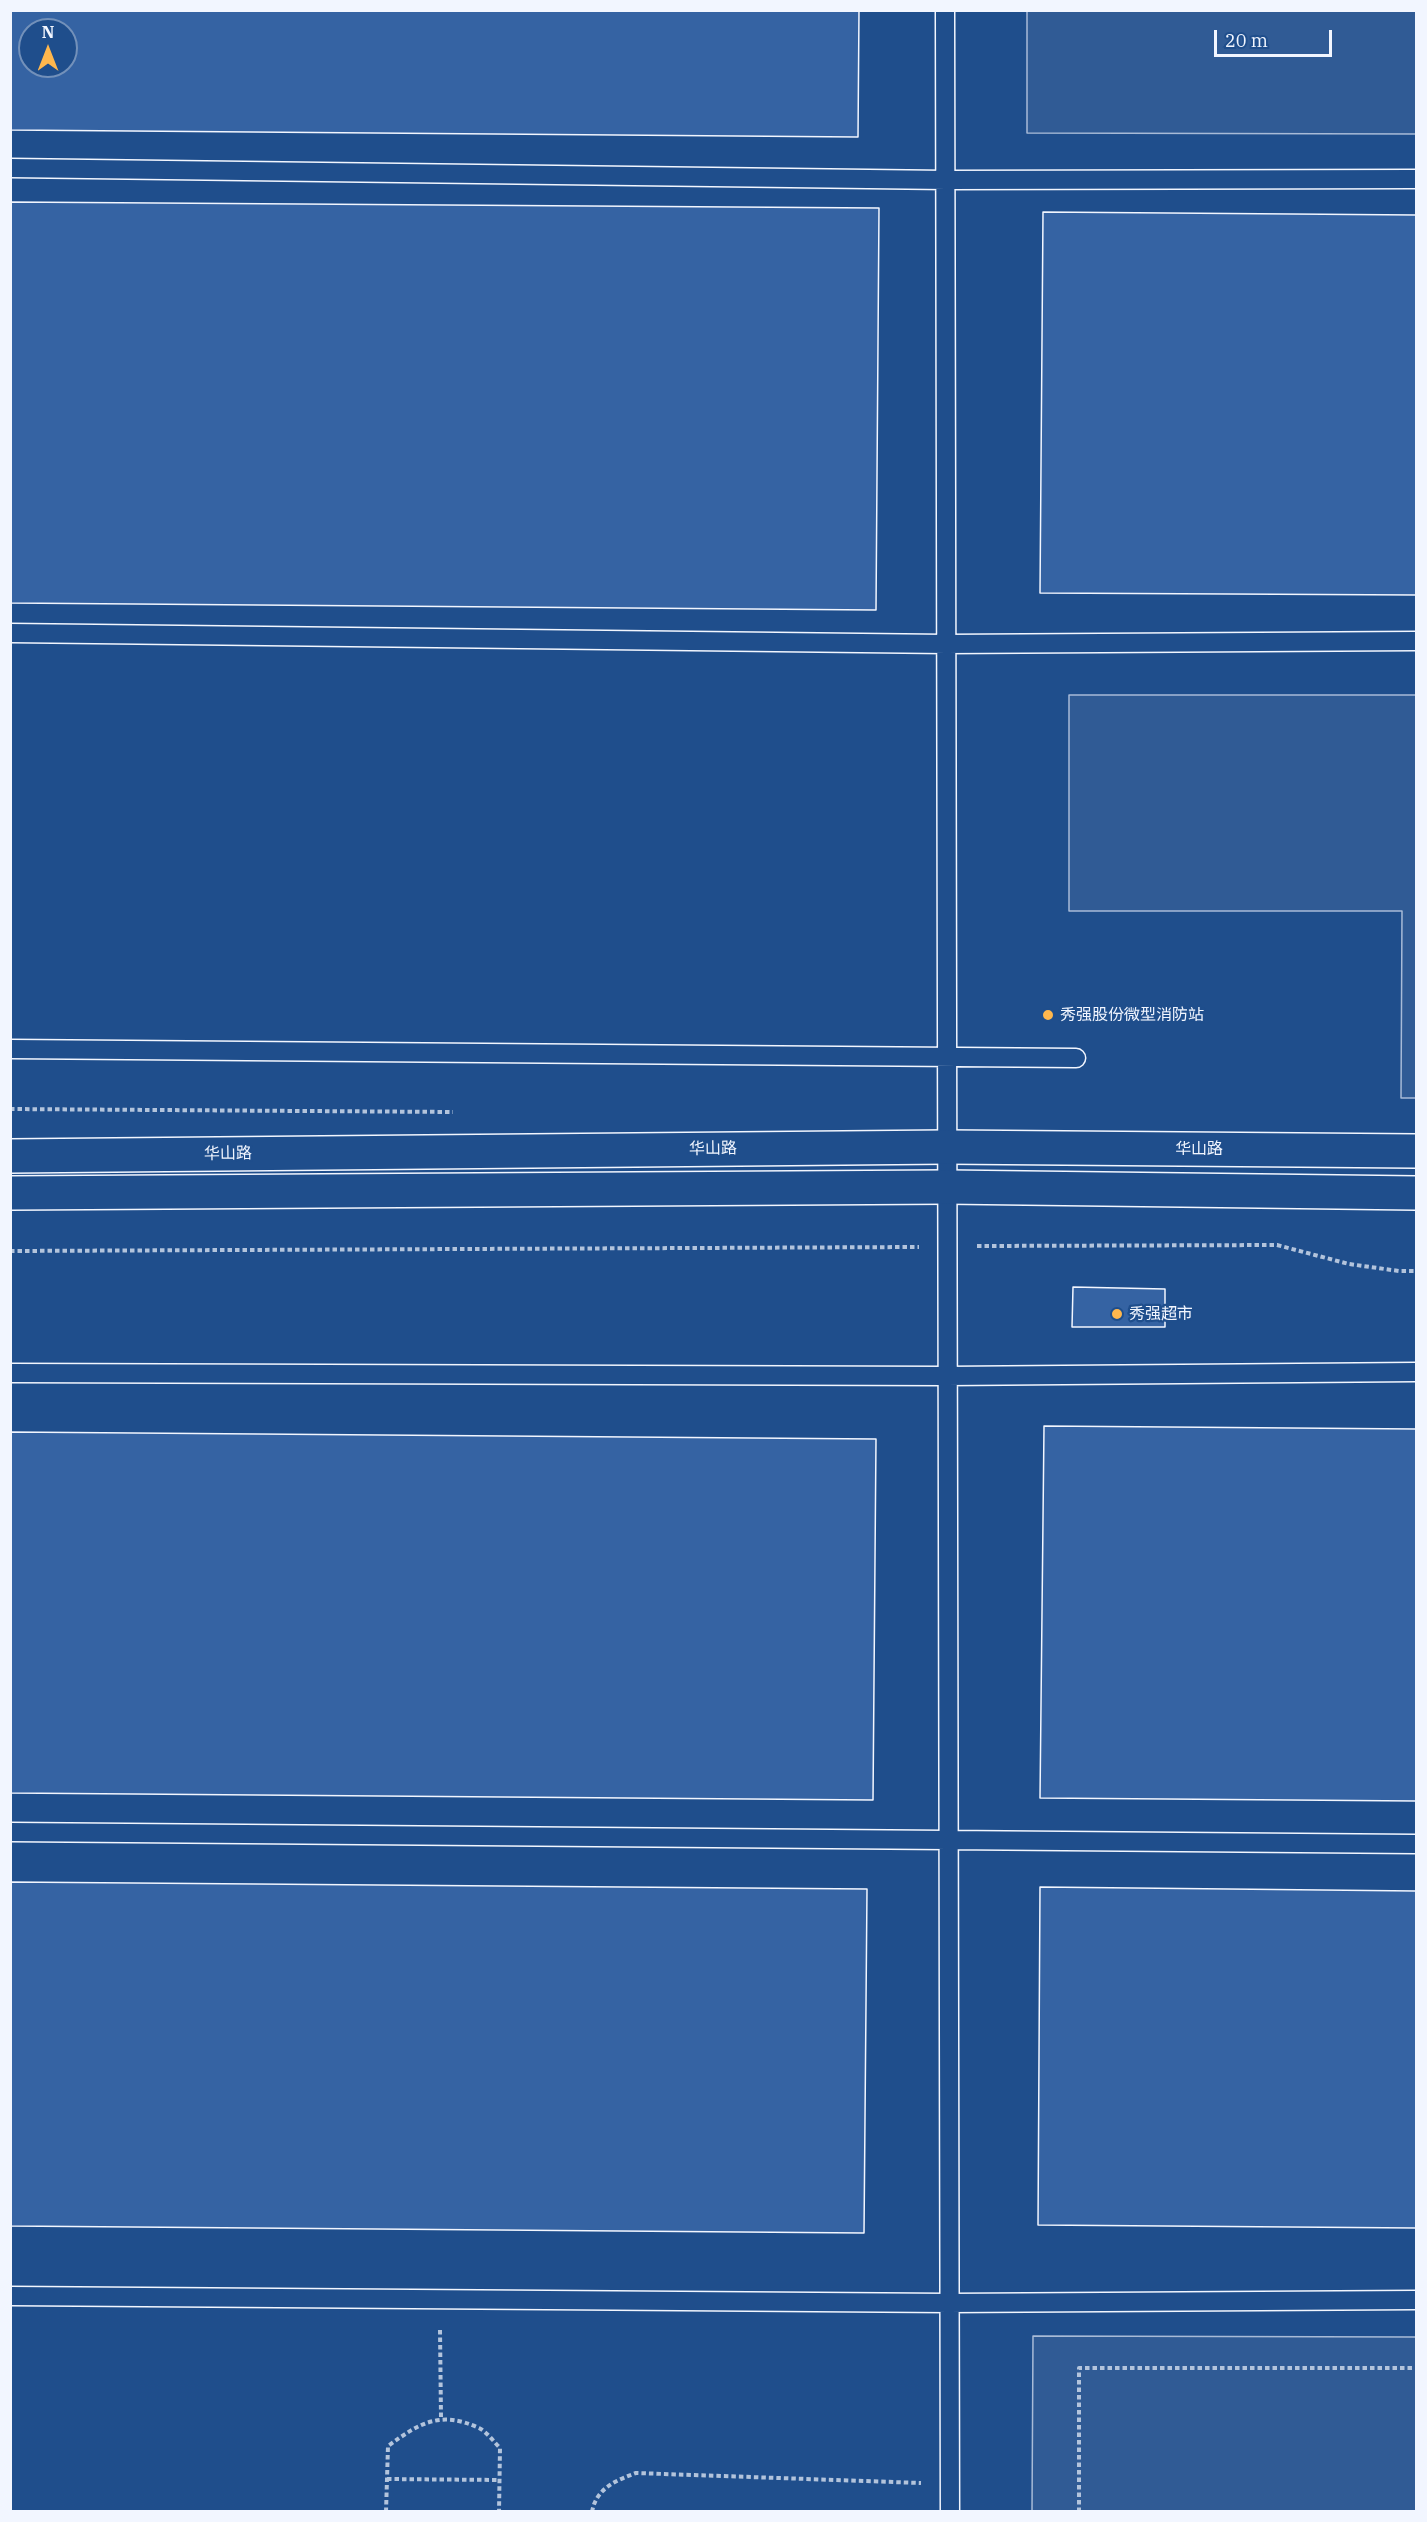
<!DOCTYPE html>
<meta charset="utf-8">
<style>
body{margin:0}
#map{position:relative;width:1427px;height:2522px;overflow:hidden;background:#1f4e8c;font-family:"IBM Plex Serif",serif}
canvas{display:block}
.frame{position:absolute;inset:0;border:12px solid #f2f6ff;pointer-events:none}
.north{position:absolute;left:18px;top:18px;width:60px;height:60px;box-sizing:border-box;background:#1f4e8c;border:2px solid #7391ba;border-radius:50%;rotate:0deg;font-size:16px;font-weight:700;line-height:24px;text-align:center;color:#f2f6ff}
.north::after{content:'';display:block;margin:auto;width:21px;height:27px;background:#ffb74d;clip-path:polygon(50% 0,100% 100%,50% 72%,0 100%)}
.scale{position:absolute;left:1214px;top:30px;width:118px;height:27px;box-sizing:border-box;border:3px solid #f2f6ff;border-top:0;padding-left:8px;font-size:18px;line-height:21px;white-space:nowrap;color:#f2f6ff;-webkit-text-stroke:4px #1f4e8c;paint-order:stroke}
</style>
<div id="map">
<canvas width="1427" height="2522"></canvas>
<div class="frame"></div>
<div class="north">N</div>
<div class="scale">20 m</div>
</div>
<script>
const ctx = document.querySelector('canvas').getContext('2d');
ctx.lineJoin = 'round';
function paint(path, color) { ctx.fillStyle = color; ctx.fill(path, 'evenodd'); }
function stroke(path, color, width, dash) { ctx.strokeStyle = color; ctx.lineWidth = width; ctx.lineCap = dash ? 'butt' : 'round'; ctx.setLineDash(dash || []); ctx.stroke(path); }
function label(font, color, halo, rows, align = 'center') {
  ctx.font = font + ' "IBM Plex Serif","Noto Sans SC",serif'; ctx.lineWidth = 4.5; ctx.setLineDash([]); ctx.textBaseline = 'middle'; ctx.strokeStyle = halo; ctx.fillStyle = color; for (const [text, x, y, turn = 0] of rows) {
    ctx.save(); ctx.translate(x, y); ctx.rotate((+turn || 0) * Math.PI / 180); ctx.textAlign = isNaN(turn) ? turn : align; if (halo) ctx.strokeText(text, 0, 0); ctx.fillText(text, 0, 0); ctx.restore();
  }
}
const built = new Path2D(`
 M1027 11H1416V134L1027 133Z
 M1069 695H1416V1098H1401L1402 911H1069Z
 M1033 2336 1416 2337V2511H1032Z`);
paint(built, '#305b95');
stroke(built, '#a8bbd7', 1.5);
const building = new Path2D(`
 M10 10H859L858 137 10 130ZM30 30H66V66H30Z
 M10 202 879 208 876 610 10 603Z
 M1043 212 1416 215V595L1040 593Z
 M1073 1287 1165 1289V1327H1072Z
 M1044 1426 1416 1429V1801L1040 1798Z
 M10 1432 876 1439 873 1800 10 1793Z
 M10 1882 867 1889 864 2233 10 2226Z
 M1040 1887 1416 1891V2228L1038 2225Z`);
paint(building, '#3563a3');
stroke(building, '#f2f6ff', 1.5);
const service = new Path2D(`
 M945 10 950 2512
 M10 168 946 180 1416 179
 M10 633 946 644 1416 641
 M10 1049 1076 1058
 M10 1373 947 1376 1416 1372
 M10 1832 1416 1844
 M10 2296 949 2303 1416 2300`);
const tertiary = new Path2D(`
 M10 1156 947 1147 1416 1151
 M10 1193 947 1187 1416 1193`);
stroke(service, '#f2f6ff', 21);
stroke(tertiary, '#f2f6ff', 36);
stroke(new Path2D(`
 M10 1109 453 1112
 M977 1246 1277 1245 1349 1264 1399 1271H1416
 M10 1251 919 1247
 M440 2330 441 2417
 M387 2479 499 2480
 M386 2512 388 2446C420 2423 440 2410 479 2428 487 2432 494 2442 500 2448L499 2512
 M592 2512C596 2488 617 2480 636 2473L921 2483
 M1079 2512V2368H1416`), '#b3c4dc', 4, [4.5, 3]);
stroke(service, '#1f4e8c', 18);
stroke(tertiary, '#1f4e8c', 33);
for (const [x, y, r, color] of [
 [1048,1015,6,"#ffb74d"],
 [1117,1314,6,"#ffb74d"]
]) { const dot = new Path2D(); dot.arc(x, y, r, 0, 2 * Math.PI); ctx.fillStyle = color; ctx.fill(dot); stroke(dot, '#1f4e8c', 2); }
label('16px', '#f2f6ff', '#1f4e8c', [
 ["秀强股份微型消防站",1060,1015],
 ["秀强超市",1129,1314]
], 'left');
label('16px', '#f2f6ff', '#1f4e8c', [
 ["华山路",713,1149,-1],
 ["华山路",1199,1149],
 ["华山路",228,1154,-1]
]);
</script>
